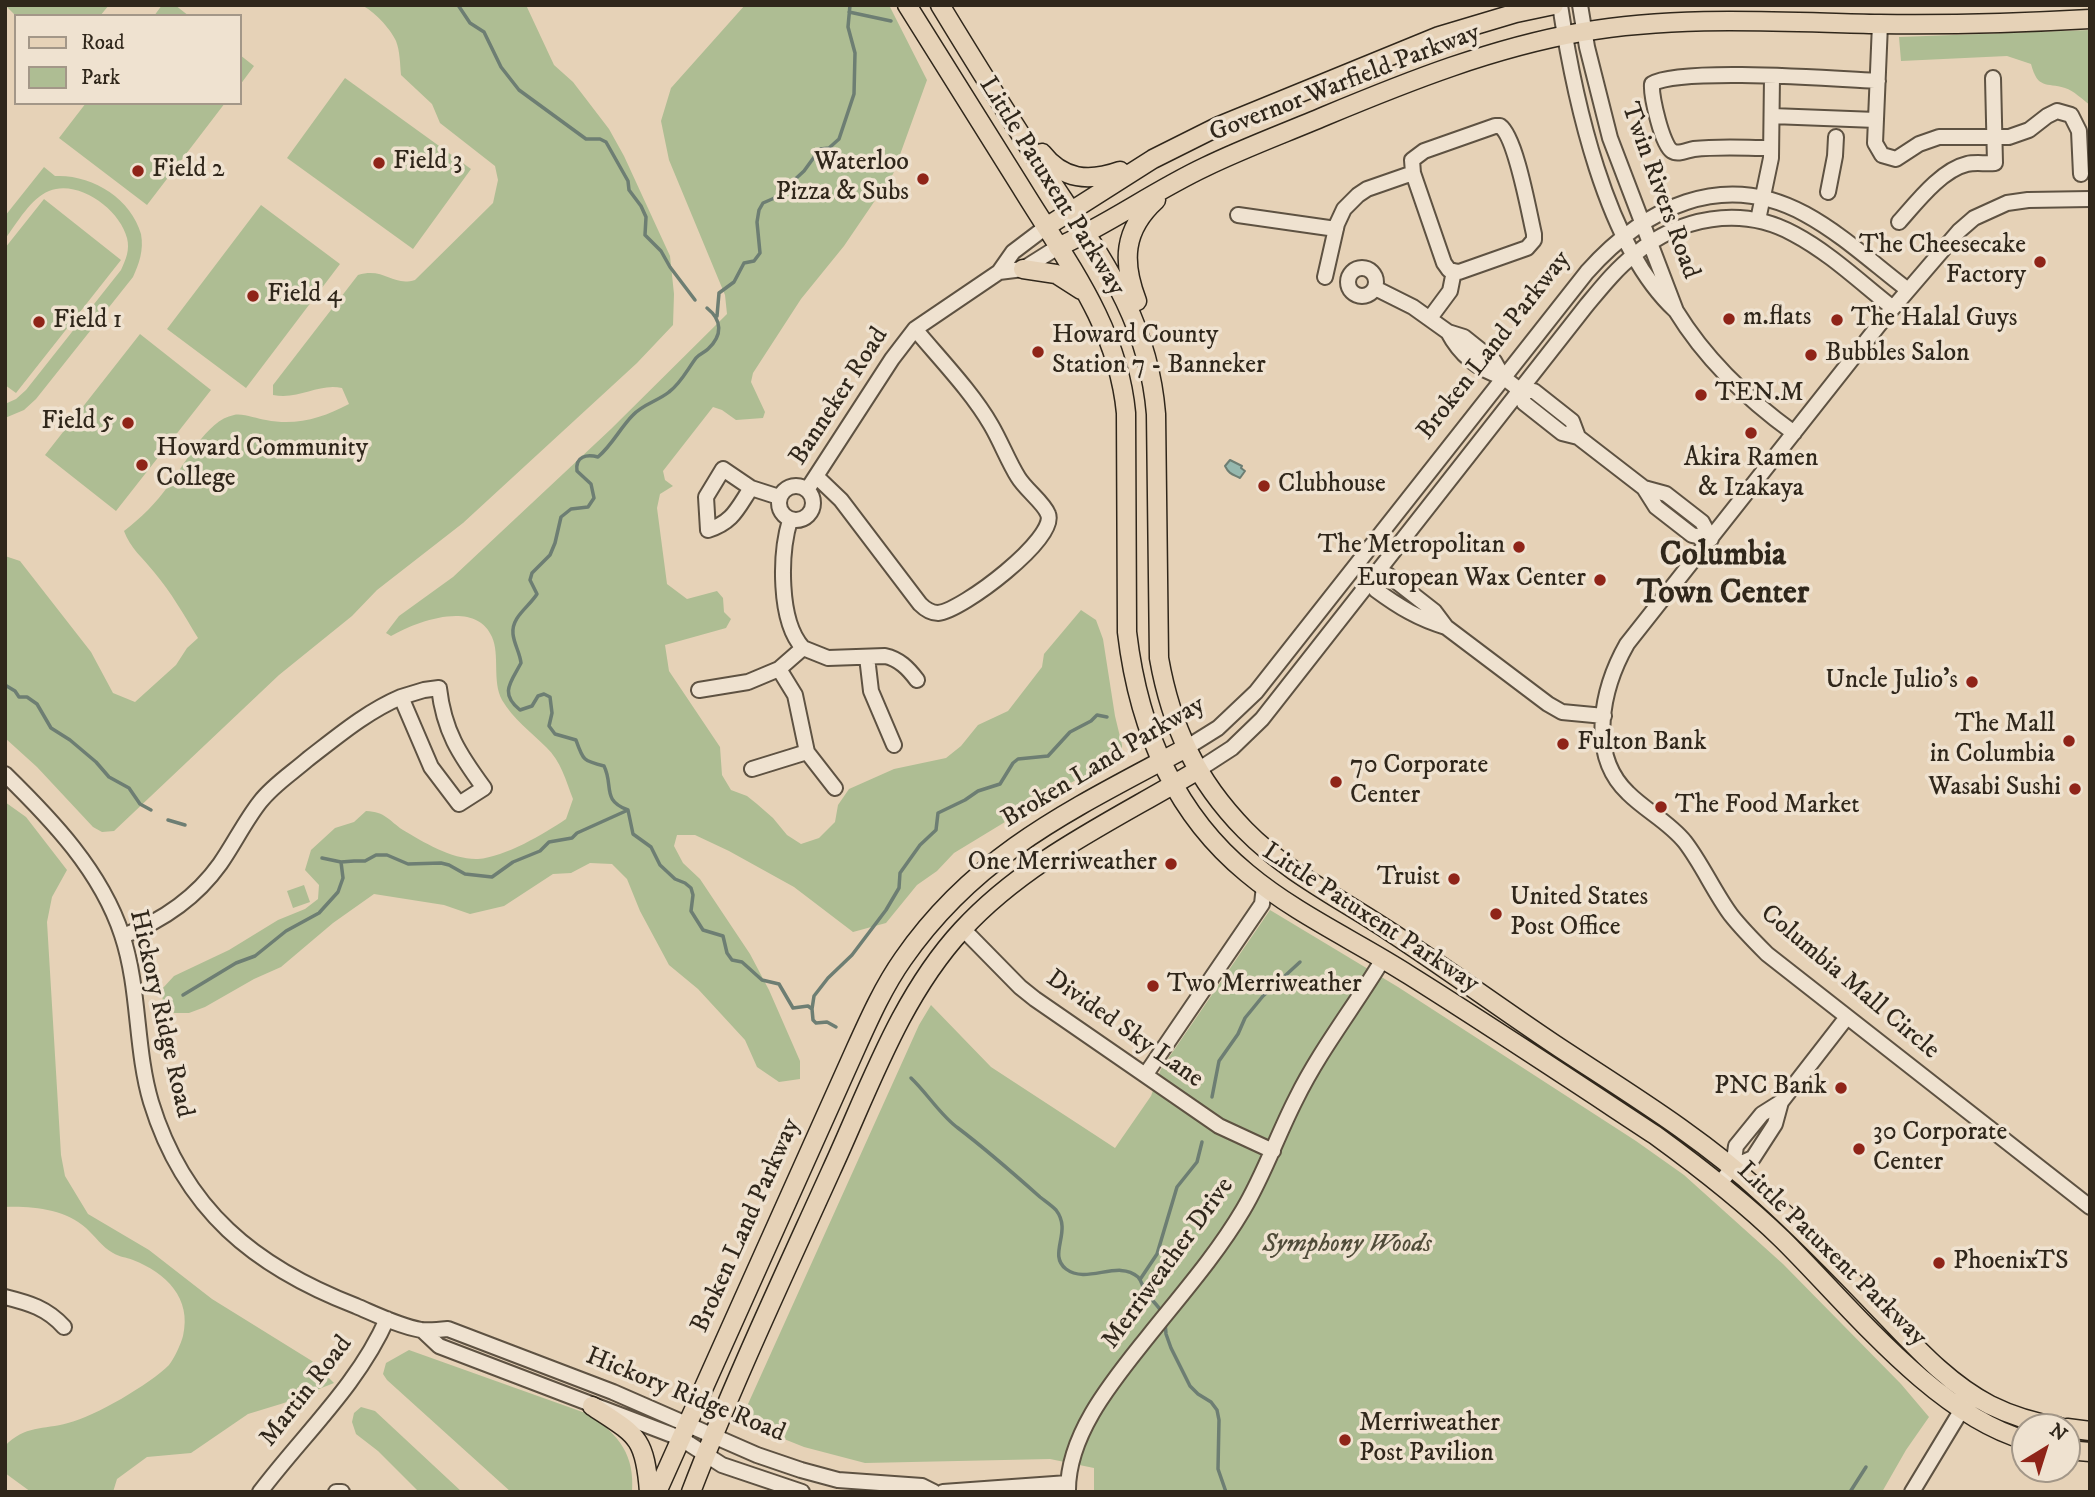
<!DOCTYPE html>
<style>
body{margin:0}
#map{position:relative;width:2095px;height:1497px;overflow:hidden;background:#e6d2b7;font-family:"IM FELL DW Pica",serif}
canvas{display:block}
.frame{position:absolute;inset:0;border:7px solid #30271b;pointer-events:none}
.legend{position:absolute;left:14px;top:14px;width:228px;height:91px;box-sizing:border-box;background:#efe2d0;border:2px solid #a39788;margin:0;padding:9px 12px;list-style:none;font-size:21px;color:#30271b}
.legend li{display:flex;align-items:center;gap:14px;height:35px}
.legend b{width:35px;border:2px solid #a39788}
.north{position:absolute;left:2011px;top:1413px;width:70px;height:70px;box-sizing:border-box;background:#efe2d0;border:2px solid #a39788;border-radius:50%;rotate:38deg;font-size:19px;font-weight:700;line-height:28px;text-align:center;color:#30271b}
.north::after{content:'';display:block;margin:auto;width:24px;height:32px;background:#8f2418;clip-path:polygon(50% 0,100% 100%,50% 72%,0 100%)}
</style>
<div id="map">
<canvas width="2095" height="1497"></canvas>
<div class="frame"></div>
<ul class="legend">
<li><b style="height:9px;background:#e6d2b7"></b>Road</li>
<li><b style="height:19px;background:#aebd93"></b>Park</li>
</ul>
<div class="north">N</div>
</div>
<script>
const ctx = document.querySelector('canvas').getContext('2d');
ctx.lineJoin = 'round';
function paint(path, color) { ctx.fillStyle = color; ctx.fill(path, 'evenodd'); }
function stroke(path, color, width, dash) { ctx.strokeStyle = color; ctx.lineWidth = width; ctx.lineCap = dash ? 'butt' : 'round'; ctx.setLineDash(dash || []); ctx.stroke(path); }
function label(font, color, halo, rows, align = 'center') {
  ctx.font = font + ' "IM FELL DW Pica",serif'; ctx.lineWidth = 7; ctx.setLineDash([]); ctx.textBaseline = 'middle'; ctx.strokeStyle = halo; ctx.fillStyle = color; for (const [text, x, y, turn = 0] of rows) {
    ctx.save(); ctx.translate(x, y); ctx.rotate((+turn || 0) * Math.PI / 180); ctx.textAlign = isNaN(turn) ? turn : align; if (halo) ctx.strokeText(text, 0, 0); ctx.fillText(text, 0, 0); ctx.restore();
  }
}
paint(new Path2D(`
 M5 5H109L100 16H16Z
 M162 5H175L189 16H154Z
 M361 5H526L554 65 573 82 609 129 624 156 670 256 674 294 673 325 637 363 463 523 377 590 352 616 279 675 114 831 102 832 93 827 37 767 5 738V556L20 561 91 652 113 693 135 702 176 665 187 648 198 638C184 615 171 592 154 572 143 558 130 548 124 531 141 518 156 503 169 485 185 465 206 420 234 415 243 413 257 419 266 420 296 426 323 418 349 404L342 388C318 383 300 400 273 395V385L358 275C385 267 392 287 415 280L493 203 498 180 495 166 440 123 432 104 401 75C400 64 400 51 396 41 390 28 373 10 361 5Z
 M745 5H889L927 80 893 174 844 246 801 299 753 373 751 382 765 412 763 418 736 420 722 410 713 407 663 471 665 480 673 486 660 494 657 508 667 584 687 599 717 591 723 598 724 612 731 619 726 628 665 645 669 671 720 747 722 775 731 790 747 796 757 804 773 818 787 835 801 844 819 838 835 822 838 805 849 789 894 769 946 758 961 746 978 725 1008 711 1042 667 1044 654 1081 610 1096 620 1103 639 1115 716 1122 745V752L1115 760 1018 810 1005 822 954 853 937 871 917 885 886 923 853 932 794 887 729 851 695 835H677L674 846 683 863 700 879 750 954 769 990 800 1061V1079L779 1082 757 1067 745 1040 698 989 669 965 640 911 627 879 612 864 590 863 571 873 553 874 504 906 470 914 444 905 374 894 333 923 281 967 254 979 205 1007 189 1013H173L163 1006 162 989 174 976 229 950 278 920 305 909 318 899 319 885 305 870 311 850 335 828 354 822 366 811C386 812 388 820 403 830 423 842 453 860 478 859 505 857 544 834 566 819L573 799C566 781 561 761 546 747 531 732 513 719 502 700 492 681 500 655 492 637 476 599 417 621 391 636L386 633 399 616 453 577 611 429 727 314 725 295 669 160 661 121 671 88Z
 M2090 30V105C2082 99 2074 91 2065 88 2046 82 2038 90 2031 64L2007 56 1901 61 1899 37Z
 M240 55 254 66 240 85Z
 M345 78 471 169 413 249 287 158Z
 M86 103H225L147 205 59 138Z
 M44 167 55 176C91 174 131 198 141 234 144 250 139 264 133 277L36 399 24 410 5 418V404L16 399 26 390 121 270C126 259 130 250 127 238 120 210 79 179 49 191 31 198 17 223 5 239V216Z
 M44 199 121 260 16 393 5 385V248Z
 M261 205 340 264 246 388 167 329Z
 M140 334 211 390 116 511 45 455Z
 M5 802 26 817 67 870 52 897 47 922 61 1155 65 1176 88 1214 149 1250 212 1299 312 1361 334 1383 284 1403 248 1414 191 1453 147 1457 117 1479 113 1492H31L5 1473V1446C25 1425 43 1430 68 1423 94 1417 150 1384 169 1365 174 1359 181 1344 183 1336 192 1298 166 1273 133 1260 126 1257 119 1257 113 1253 102 1247 95 1236 86 1228 65 1209 32 1206 5 1207Z
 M304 885 310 902 293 908 287 891Z
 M1270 910 1398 987 1636 1141 1684 1175 1783 1264 1901 1384 1929 1417 1906 1450 1882 1492H1094V1468L1050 1459 865 1463 804 1447 744 1423 748 1404 919 1025 931 1005 991 1067 1115 1148 1151 1096 1161 1069Z
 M409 1350 591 1415C619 1436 635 1455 632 1492H511L387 1380 383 1374 386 1363Z
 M361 1407 375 1411 462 1492H419L378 1451 356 1434 352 1422 354 1413Z`), '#aebd93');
const water = new Path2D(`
 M1230 460 1242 466 1241 468 1245 471 1240 478C1232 474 1229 474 1225 466Z`);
paint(water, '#96b8ae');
stroke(water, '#6d7e73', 2);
stroke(new Path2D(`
 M458 5 470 23 484 32 501 67 519 90 586 139H600L606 142 628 181 629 190 641 206 646 217 645 235 661 251 670 267 695 300
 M849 12 891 21
 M707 308C722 320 723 335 708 349 704 353 699 354 696 358 687 370 681 383 669 392 658 401 643 404 633 415 620 428 613 444 598 457 587 454 575 456 577 471L591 484 594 498 588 507 571 509 561 517 555 543 550 555 532 573 530 580 537 594C529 607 511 617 513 634 514 644 520 653 521 663 511 682 499 693 520 710L532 706 538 696 544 694 550 697 552 713 549 726 555 734 576 740C583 760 583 761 604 766 614 786 601 800 628 810L633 834 651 847 660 865 675 879 685 883 691 888 693 895 691 911 703 930 723 936 727 953 732 960 742 962 762 980 779 984 793 1008 808 1006 812 1009 813 1020 816 1023 827 1022 836 1027
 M717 316 719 293 734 282 744 263 754 261 760 253 757 222 759 210 763 203 786 193 791 183 804 171 820 149 829 148 839 139 854 94 855 53 848 27 850 5
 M5 685 15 691 19 697H27L37 704 51 728 70 740 96 762 109 777 129 788 140 804 151 810
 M168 820 185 825
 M322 858 341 862 354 861H365L376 855H387L408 864 441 863 449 865 465 874 492 877 513 862 540 851 549 842 572 838 577 833 628 810
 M183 995 236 963 255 956 286 931 319 913 338 892 343 878 341 862
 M812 1009 814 996 828 978 852 955 886 910 899 888 900 873 920 845 936 830 938 813 965 800 978 791 1000 784 1013 763 1018 759 1048 756 1070 732 1091 721 1097 715 1107 717
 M911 1078C927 1093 941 1116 958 1128 987 1150 1013 1173 1040 1197 1045 1201 1051 1205 1056 1210 1073 1232 1047 1254 1066 1269 1087 1285 1118 1259 1138 1277 1142 1281 1142 1286 1145 1291 1149 1298 1157 1304 1161 1311
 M1212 1097 1219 1061 1238 1034 1245 1018 1263 996 1300 962
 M1141 1278 1157 1254 1177 1187 1197 1162 1202 1142
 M1165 1322 1166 1334 1171 1348 1190 1386 1198 1394 1211 1402 1217 1410 1219 1420 1218 1469 1226 1492
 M1850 1492 1866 1467`), '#6d7e73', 3.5);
const minor = new Path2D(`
 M1560 5C1574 97 1605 245 1675 310
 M1580 5 1587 47 1610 138 1676 311C1706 360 1747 399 1794 433
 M1880 24 1875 143 1882 155 1896 159 1919 144 1939 137H2009L2029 130 2047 116 2057 111 2071 115 2079 131 2081 174
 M1772 116 1876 120
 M1495 126H1500C1516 137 1529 213 1534 234V240L1527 248 1459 272 1449 270 1444 263 1413 173 1412 160 1424 151Z
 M1771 148C1745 148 1719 146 1694 149 1687 150 1678 155 1672 151 1662 145 1651 96 1652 84 1680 67 1837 79 1878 81
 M1828 192 1835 156 1836 137
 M2090 199 2028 200 2007 203 1974 218 1959 231 1886 316 1627 644C1602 688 1587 754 1628 793 1646 811 1669 822 1685 842 1702 864 1714 892 1731 915 1742 929 1754 941 1767 954L2090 1207
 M1238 215 1336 229
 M1758 220 1771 158 1772 77
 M1899 222C1916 203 1941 170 1967 164 1975 162 1986 164 1995 163L1993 78
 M1348 282a14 14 0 1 1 28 0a14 14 0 1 1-28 0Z
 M999 272 1023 269 1058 247
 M1325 277 1337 224 1344 209 1358 195 1367 189 1413 173
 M1375 288 1413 307 1448 332 1464 337 1494 361 1503 377 1521 391 1524 403 1562 433 1578 437 1644 488 1656 507 1692 535 1711 539
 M1430 318 1450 291 1454 271
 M1448 332C1460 355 1479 370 1503 377
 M1521 391H1534L1572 421 1578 437
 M817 477 841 500 920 604C925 609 930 613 938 613 962 611 1058 538 1048 514 1044 503 1025 489 1018 477 1008 461 1001 442 991 425 972 392 940 359 915 329
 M779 503a17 17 0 1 1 34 0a17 17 0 1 1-34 0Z
 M751 488C737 509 733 522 708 530L706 497 723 469 751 488 779 497
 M1644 488 1666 494 1702 522 1711 539
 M807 490 892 359 915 329 999 272 1013 252 1046 227
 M790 520C780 553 778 621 803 648
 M1446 627C1419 619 1399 607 1376 590L1374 578 1388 575 1434 611 1446 627 1548 704 1562 712 1604 716
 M867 657 871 691 894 745
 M699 690 748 682 779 669
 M1186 748 1218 728 1256 692 1587 272C1644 208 1722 169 1805 214 1842 234 1875 265 1908 290
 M752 769 807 752
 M1198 770 1232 748 1262 719 1586 306C1601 288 1616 269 1634 255 1679 217 1741 205 1794 234 1830 253 1861 283 1893 308
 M5 774C52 820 101 871 122 935 140 989 135 1048 151 1102 184 1210 255 1267 356 1306 377 1315 399 1326 421 1330 429 1331 439 1330 448 1329L613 1392 757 1455 801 1470 838 1480 922 1486 934 1492
 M835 788 807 752 795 695 779 669 803 648 828 658 885 656C899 659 908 668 917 680
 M963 929 1020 987 1035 999 1219 1126 1273 1151
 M123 936C162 921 195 899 220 864 234 844 245 821 260 802 273 785 292 773 308 759 338 736 366 712 401 697L431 767 459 804 484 788C459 754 444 731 439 688L424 690 401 697
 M1146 1074 1262 904 1264 886
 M1733 1167 1753 1158 1775 1124 1781 1102
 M1720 1183 1733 1167 1736 1146 1762 1114 1781 1102 1847 1017
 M5 1297C29 1303 47 1308 64 1327
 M422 1330 439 1346 680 1438 722 1465 802 1492
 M260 1492C303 1435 358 1385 387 1319
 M336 1492H342
 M943 1492 1068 1483
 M1068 1492C1067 1433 1116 1377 1150 1334 1182 1294 1217 1254 1243 1210 1264 1175 1277 1136 1296 1099 1320 1050 1355 1006 1383 959
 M1912 1492 1967 1401`);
const major = new Path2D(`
 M907 5C945 66 983 127 1021 187 1065 259 1118 326 1126 413L1127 632C1138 725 1173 812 1247 873 1296 914 1356 941 1409 975 1492 1027 1573 1081 1655 1135 1699 1167 1742 1200 1782 1239 1848 1304 1934 1414 2025 1440
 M940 5C974 61 1009 117 1045 172 1097 252 1148 314 1156 414L1159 658C1171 726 1196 780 1245 830 1286 872 1341 899 1389 931 1447 969 1503 1010 1560 1048 1630 1094 1701 1137 1763 1194 1804 1231 1842 1270 1880 1310 1913 1344 1947 1383 1990 1405 2012 1416 2036 1423 2060 1427
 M1042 153C1063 180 1089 182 1120 171
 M1046 227 1153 159 1219 126 1439 36 1516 13 1554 5
 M1058 247C1109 224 1154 191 1205 167 1244 148 1285 133 1325 116 1409 81 1492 48 1582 32 1680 15 1779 22 1879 24 1949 25 2020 23 2090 19
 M1023 269 1056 274 1081 290
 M1137 301C1122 262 1123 230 1156 200
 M592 1406C636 1435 645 1436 649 1492
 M2067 1428 2090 1431
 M2067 1450 2090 1452
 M657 1492 856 1048C870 1017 884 986 903 959 977 852 1075 808 1186 748
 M691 1492C733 1383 783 1277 831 1171 869 1089 900 997 962 930 1027 859 1117 819 1198 770`);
stroke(minor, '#5e5242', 18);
stroke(major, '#30271b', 21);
stroke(minor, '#efe2d0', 14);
stroke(major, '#e6d2b7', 18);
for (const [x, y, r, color] of [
 [379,163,7,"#8f2418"],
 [138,171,7,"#8f2418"],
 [923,179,7,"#8f2418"],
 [2040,262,7,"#8f2418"],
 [253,296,7,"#8f2418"],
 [1729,319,7,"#8f2418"],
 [1837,320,7,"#8f2418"],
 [39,322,7,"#8f2418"],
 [1038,352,7,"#8f2418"],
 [1811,355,7,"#8f2418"],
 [1701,395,7,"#8f2418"],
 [128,423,7,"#8f2418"],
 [1751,433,7,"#8f2418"],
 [142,465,7,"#8f2418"],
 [1264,486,7,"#8f2418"],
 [1519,547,7,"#8f2418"],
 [1600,580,7,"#8f2418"],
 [1972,682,7,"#8f2418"],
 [2069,741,7,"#8f2418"],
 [1563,744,7,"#8f2418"],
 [1336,782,7,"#8f2418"],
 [2075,789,7,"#8f2418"],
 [1661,807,7,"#8f2418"],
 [1171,864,7,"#8f2418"],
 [1454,879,7,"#8f2418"],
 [1496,914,7,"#8f2418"],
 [1153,986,7,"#8f2418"],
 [1841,1088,7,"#8f2418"],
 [1859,1149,7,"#8f2418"],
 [1939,1263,7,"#8f2418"],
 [1345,1440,7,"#8f2418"]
]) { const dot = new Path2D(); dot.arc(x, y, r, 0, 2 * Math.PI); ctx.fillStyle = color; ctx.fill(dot); stroke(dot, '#efe2d0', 2.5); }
label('26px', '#30271b', '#efe2d0', [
 ["Governor Warfield Parkway",1345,84,-21],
 ["Little Patuxent Parkway",1051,187,58],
 ["Twin Rivers Road",1659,191,70],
 ["Broken Land Parkway",1495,346,-52],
 ["Banneker Road",840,397,-57],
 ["Broken Land Parkway",1104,763,-31],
 ["Little Patuxent Parkway",1370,919,33],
 ["Columbia Mall Circle",1849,983,40],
 ["Hickory Ridge Road",160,1014,77],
 ["Divided Sky Lane",1124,1030,35],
 ["Broken Land Parkway",747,1226,-66],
 ["Little Patuxent Parkway",1831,1255,44],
 ["Merriweather Drive",1169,1264,-54],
 ["Martin Road",307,1392,-52],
 ["Hickory Ridge Road",685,1396,22]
]);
label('26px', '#30271b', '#efe2d0', [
 ["Field 3",393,163],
 ["Waterloo",909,164,"right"],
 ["Pizza & Subs",909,194,"right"],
 ["Field 2",152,171],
 ["The Cheesecake",2026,247,"right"],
 ["Factory",2026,277,"right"],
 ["Field 4",267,296],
 ["m.flats",1743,319],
 ["The Halal Guys",1851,320],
 ["Field 1",53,322],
 ["Howard County",1052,337],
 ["Station 7 - Banneker",1052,367],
 ["Bubbles Salon",1825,355],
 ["TEN.M",1715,395],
 ["Field 5",114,423,"right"],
 ["Howard Community",156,450],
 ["College",156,480],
 ["Akira Ramen",1751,460,"center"],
 ["& Izakaya",1751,490,"center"],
 ["Clubhouse",1278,486],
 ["The Metropolitan",1505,547,"right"],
 ["European Wax Center",1586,580,"right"],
 ["Uncle Julio's",1958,682,"right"],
 ["The Mall",2055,726,"right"],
 ["in Columbia",2055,756,"right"],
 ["Fulton Bank",1577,744],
 ["70 Corporate",1350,767],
 ["Center",1350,797],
 ["Wasabi Sushi",2061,789,"right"],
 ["The Food Market",1675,807],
 ["One Merriweather",1157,864,"right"],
 ["Truist",1440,879,"right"],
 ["United States",1510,899],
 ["Post Office",1510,929],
 ["Two Merriweather",1167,986],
 ["PNC Bank",1827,1088,"right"],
 ["30 Corporate",1873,1134],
 ["Center",1873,1164],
 ["PhoenixTS",1953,1263],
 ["Merriweather",1359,1425],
 ["Post Pavilion",1359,1455]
], 'left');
label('italic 26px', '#504c39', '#efe2d0', [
 ["Symphony Woods",1347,1246]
]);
label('bold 33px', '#30271b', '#efe2d0', [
 ["Columbia",1723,557],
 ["Town Center",1723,595]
]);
</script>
